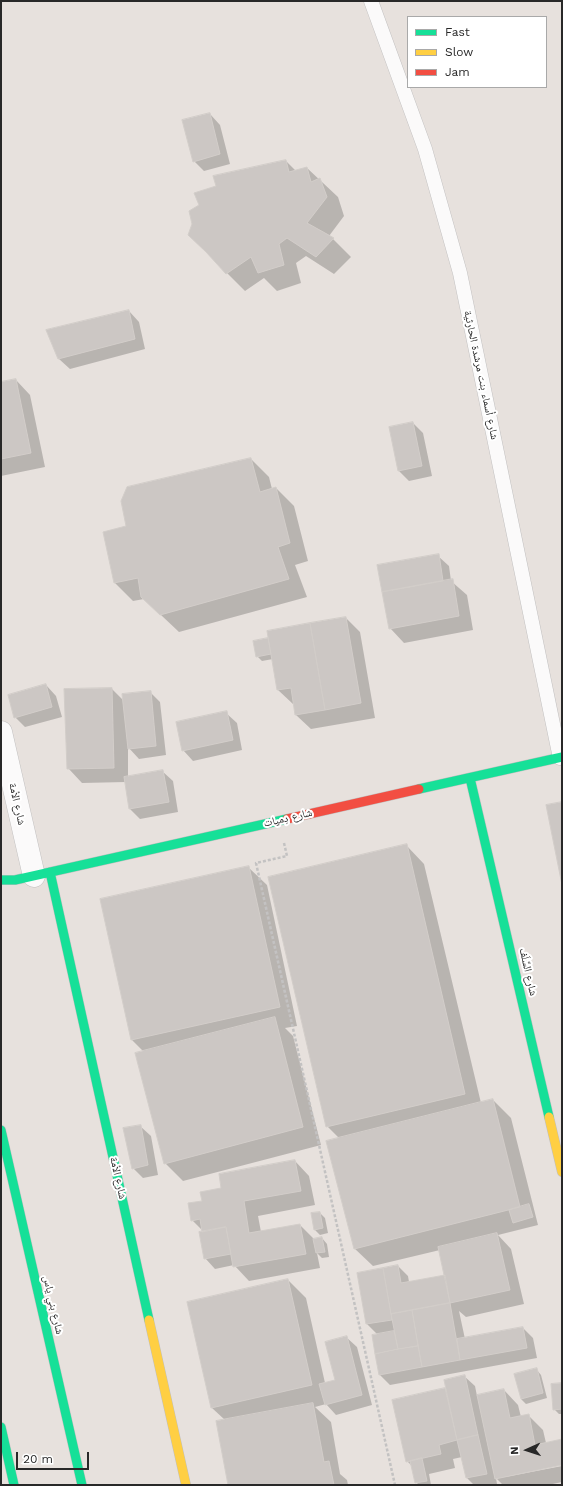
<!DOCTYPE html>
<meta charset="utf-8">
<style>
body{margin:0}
#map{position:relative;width:563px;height:1486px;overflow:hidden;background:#e7e1dd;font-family:"Work Sans",sans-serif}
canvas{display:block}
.frame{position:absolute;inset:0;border:2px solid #282828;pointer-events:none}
.legend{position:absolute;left:407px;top:16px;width:140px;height:72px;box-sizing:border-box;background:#fff;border:1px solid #a9a9a9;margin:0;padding:5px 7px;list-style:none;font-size:12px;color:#282828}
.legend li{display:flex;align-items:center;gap:8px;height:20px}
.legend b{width:20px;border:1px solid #a9a9a9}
.north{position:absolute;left:507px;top:1430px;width:40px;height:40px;-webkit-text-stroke:3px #fff;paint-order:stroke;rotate:267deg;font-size:11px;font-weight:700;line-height:16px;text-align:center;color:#282828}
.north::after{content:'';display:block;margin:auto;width:14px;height:18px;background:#282828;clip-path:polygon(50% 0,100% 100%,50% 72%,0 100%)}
.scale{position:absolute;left:16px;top:1452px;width:73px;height:18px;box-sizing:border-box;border:2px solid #282828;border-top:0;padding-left:5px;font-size:12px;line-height:14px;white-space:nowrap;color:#282828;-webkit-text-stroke:3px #fff;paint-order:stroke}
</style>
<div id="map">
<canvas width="563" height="1486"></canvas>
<div class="frame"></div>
<ul class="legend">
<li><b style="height:5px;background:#16e098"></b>Fast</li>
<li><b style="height:5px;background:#ffcf43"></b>Slow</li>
<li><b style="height:5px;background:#f24e42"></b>Jam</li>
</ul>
<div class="north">N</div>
<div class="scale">20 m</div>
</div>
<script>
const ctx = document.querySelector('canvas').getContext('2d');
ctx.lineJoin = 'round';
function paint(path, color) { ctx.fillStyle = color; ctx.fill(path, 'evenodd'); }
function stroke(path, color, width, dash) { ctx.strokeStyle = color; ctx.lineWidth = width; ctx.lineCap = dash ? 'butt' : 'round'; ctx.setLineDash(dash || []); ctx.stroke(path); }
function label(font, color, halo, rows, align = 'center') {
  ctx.font = font + ' "Work Sans","Noto Naskh Arabic",sans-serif'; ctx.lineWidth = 4; ctx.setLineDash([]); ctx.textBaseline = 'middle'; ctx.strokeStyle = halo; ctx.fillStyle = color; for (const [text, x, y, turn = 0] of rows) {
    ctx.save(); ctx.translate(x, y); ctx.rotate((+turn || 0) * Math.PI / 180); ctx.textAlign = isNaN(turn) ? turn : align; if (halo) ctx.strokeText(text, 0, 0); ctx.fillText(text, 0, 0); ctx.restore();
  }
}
paint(new Path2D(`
 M210 114 220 125 230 164 204 171 194 161Z
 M286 161 296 171 307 168 338 197 344 216 329 236 333 239 351 257 334 274 306 256 296 263 301 283 277 291 264 278 245 291 189 235Z
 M129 311 139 322 145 349 70 369 59 359 47 330Z
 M16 380 30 395 45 467 1 476V383Z
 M413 423 423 433 432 476 409 481 399 471 390 428Z
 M251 459 269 477 272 489 276 488 294 506 308 561 295 565 307 597 179 632 144 599 133 601 115 583 104 532 127 527Z
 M438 556 449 566 451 581 467 595 473 630 404 643 390 628Z
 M346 618 360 632 375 718 311 729 296 715 294 704H293L278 690 273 659 262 661 257 656 267 639 269 641Z
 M46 685 56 696 62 717 25 727 15 717Z
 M112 689 124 701 150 692 160 702 166 755 139 759 128 747V777L162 771 173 781 178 812 140 819 130 809 126 782 82 783 68 768Z
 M226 713 237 723 242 750 193 761 183 750Z
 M406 845 424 864 481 1103 493 1100 511 1118 538 1225 498 1235 511 1249 524 1304 466 1317 459 1311 465 1339 523 1328 533 1338 537 1358 390 1385 380 1375 373 1336 378 1335 367 1324 358 1273 398 1266 408 1276 409 1282 445 1276 440 1250 373 1266 354 1248 339 1138 327 1126Z
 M248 867 267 885 297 1026 285 1028 293 1036 321 1145 183 1181 165 1163 144 1052 132 1040 101 900Z
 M140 1126 151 1136 158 1175 143 1178 133 1168Z
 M295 1161 309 1176 315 1205 258 1216 261 1232 300 1225 315 1240 322 1238 327 1244 329 1257 322 1258 317 1253 320 1268 249 1281 234 1265 215 1269 205 1258 204 1232 192 1220 203 1202 222 1189Z
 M320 1213 325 1218 328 1233 320 1235 315 1230 312 1214Z
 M288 1280 306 1298 325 1383 337 1380 346 1337 357 1347 372 1405 336 1415 326 1404 315 1407 331 1422 340 1474 347 1480 348 1485H229L225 1420 212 1408 189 1303Z
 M536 1369 541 1375 547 1398 526 1404 521 1399Z
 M464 1376 475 1386 477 1396 504 1390 518 1405 521 1417 528 1415 543 1430 546 1443 562 1440V1463L505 1475V1477L562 1466V1482L548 1485H503L496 1478 497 1484 474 1485 467 1478 462 1457 453 1459 455 1468 429 1474 431 1485H419L416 1482 413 1467 407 1461 445 1389 447 1391Z
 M562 1384V1414H559L554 1409Z
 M406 1484H415L416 1485H406Z`), '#0003');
const building = new Path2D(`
 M210 113 220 154 193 162 182 120Z
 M286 160 289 172 307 167 311 182 320 178 327 197 307 223 334 238 316 257 287 238 279 244 284 265 258 273 251 257 226 274 206 252 188 235 192 224 189 211 199 205 194 193 216 186 213 176Z
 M129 310 135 339 58 359 46 330Z
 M16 379 31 453 1 459V382Z
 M413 422 422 466 398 471 389 427Z
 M251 458 260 492 276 487 290 543 278 547 289 579 160 615 141 597 138 578 114 583 103 532 126 526 121 501 127 487Z
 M439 554 443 581 382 592 377 565Z
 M453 579 459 616 389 629 382 592Z
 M346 617 361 703 325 710 310 623Z
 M310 623 325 710 295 715 291 688 277 690 267 631Z
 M268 638 271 654 256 657 253 641Z
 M46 684 52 707 14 718 8 695Z
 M112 688 114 768 67 769 64 689Z
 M151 691 156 746 128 749 122 694Z
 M227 711 233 740 182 751 176 722Z
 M163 770 169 802 129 809 124 777Z
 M562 802V885L546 805Z
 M407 844 465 1094 326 1127 268 877Z
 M249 866 280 1007 131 1040 100 899Z
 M275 1017 303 1127 164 1164 135 1053Z
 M493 1099 520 1207 354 1249 326 1141Z
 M141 1125 148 1165 132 1169 123 1128Z
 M295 1160 301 1191 244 1201 249 1233 300 1224 306 1254 233 1267 226 1227 202 1232 200 1219 191 1221 188 1203 202 1201 200 1192 221 1188 219 1174Z
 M529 1204 533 1217 513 1223 509 1210Z
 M320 1212 323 1228 314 1230 311 1213Z
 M226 1227 231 1254 204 1259 199 1232Z
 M497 1233 510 1290 450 1303 438 1247Z
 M322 1237 325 1252 316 1253 313 1239Z
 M398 1265 401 1283 445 1275 450 1303 391 1314 383 1268Z
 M383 1268 392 1320 366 1324 357 1273Z
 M288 1279 312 1385 211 1408 187 1302Z
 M450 1303 460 1360 422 1367 412 1310Z
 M412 1310 418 1346 398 1349 391 1314Z
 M523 1327 527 1348 460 1360 457 1339Z
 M394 1331 398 1349 375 1354 372 1335Z
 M347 1336 362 1395 325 1405 319 1384 335 1380 325 1342Z
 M418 1346 422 1367 379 1375 375 1354Z
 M537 1368 543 1393 521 1399 514 1374Z
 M465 1375 478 1435 457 1440 444 1380Z
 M562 1383V1409L553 1410 551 1384Z
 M445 1388 457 1440 439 1445 441 1454 406 1462 392 1400Z
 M504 1389 510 1418 529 1414 535 1445 562 1439V1465L495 1479 477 1395Z
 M313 1403 324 1462 329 1461 334 1485H228L216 1421Z
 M478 1435 487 1474 466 1478 457 1440Z
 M422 1458 427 1481 415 1483 410 1461Z`);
paint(building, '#ccc7c4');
stroke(building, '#d2cdc9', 1);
const lane = new Path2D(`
 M371 1 425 149 460 273 560 758`);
const street = new Path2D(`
 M1 732 34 876`);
const fast = new Path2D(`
 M470 778 549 1117
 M419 789 562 757
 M50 872 149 1320
 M1 880H15L287 819
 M1 1130 82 1485
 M1 1427 14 1485`);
const slow = new Path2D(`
 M549 1117 562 1172
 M149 1320 186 1485`);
const jam = new Path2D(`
 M287 819 419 789`);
stroke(lane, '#c0bfbf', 15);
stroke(street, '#c0bfbf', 23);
stroke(fast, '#c0bfbf', 10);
stroke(slow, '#c0bfbf', 10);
stroke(jam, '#c0bfbf', 10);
stroke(new Path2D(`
 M284 843 287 856 256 863 395 1485`), '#c3c2c2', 2.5, [3, 2]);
stroke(lane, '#fbfafa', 14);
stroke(street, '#fbfafa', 22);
stroke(fast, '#16e098', 9);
stroke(slow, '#ffcf43', 9);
stroke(jam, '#f24e42', 9);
label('11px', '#282828', '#fff', [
 ["شارع أسماء بنت مرشدة الحارثية",481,375,78],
 ["شارع الأمة",17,804,77],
 ["شارع دِميات",288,818,-13],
 ["شارع السَّلَف",528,972,77],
 ["شارع الأمة",118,1178,77],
 ["شارع بني ياس",53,1305,77]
]);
</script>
